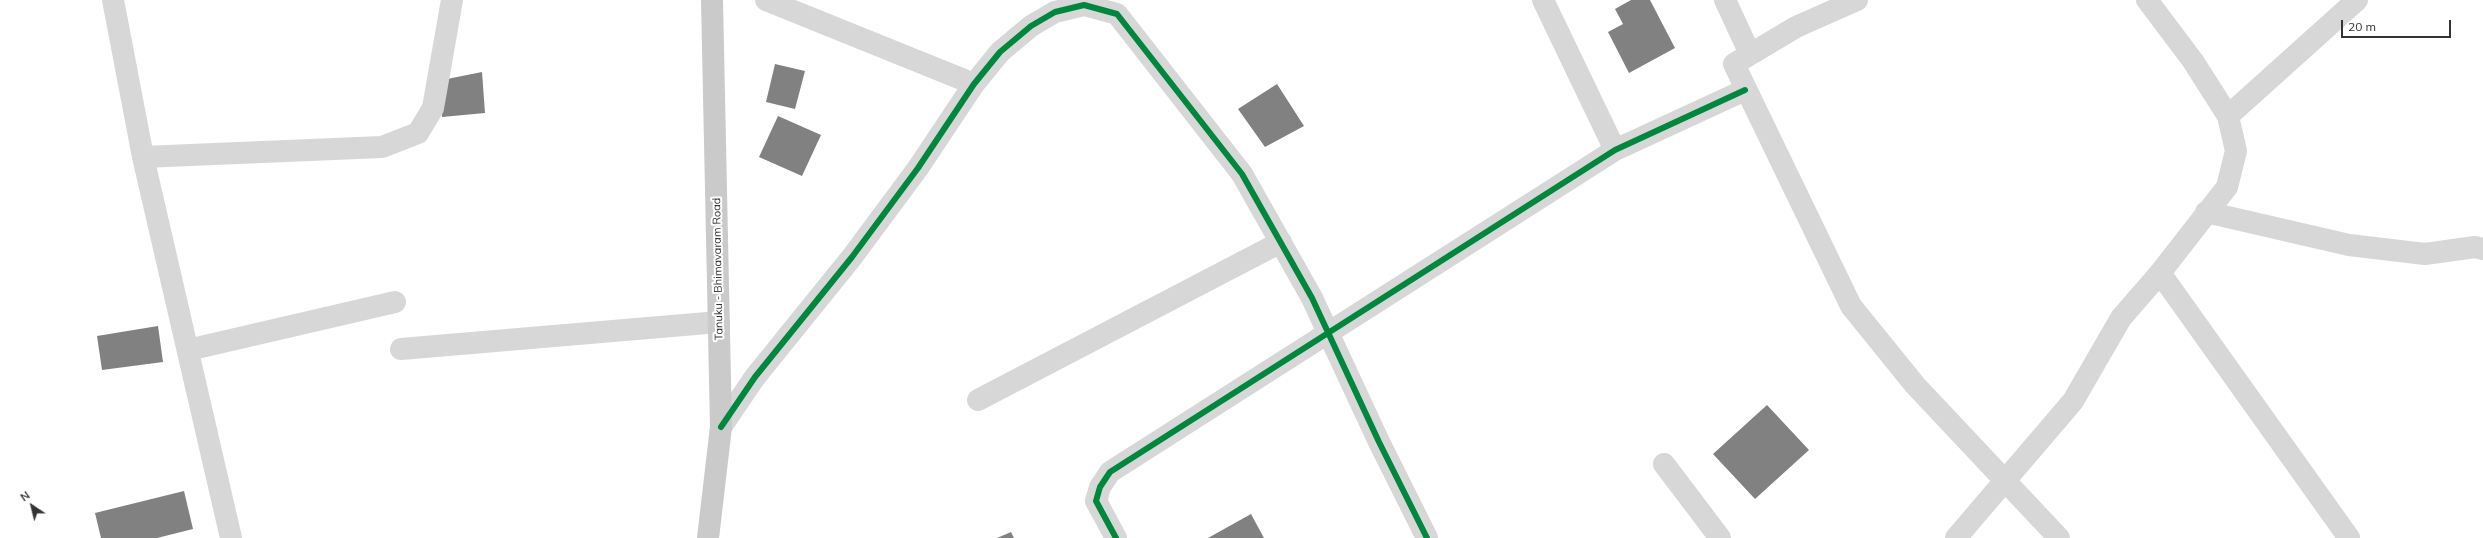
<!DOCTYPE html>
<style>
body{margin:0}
#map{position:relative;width:2483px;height:538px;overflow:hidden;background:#fff;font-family:Mulish,sans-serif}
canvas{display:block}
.north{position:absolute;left:12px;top:486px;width:40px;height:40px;-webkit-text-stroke:3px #fff;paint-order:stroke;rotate:325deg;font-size:11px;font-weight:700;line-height:16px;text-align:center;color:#333}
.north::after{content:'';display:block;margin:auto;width:14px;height:18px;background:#333;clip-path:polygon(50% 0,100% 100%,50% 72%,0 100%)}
.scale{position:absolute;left:2341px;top:20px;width:110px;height:18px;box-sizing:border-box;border:2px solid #333;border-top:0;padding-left:5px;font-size:12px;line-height:14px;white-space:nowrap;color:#333;-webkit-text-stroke:3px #fff;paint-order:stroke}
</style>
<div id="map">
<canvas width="2483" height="538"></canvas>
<div class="north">N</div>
<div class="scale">20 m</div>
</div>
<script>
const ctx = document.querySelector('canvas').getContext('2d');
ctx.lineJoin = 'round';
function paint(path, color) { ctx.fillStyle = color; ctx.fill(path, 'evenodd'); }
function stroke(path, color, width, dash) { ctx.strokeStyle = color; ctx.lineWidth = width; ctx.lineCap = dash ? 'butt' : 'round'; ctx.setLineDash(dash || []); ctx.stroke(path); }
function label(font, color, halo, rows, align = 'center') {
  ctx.font = font + ' Mulish,sans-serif'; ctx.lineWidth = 4; ctx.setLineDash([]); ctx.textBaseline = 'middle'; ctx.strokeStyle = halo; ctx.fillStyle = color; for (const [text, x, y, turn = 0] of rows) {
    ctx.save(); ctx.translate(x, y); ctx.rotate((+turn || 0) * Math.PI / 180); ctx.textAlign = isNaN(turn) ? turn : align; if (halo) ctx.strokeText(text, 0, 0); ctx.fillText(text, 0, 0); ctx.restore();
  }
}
paint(new Path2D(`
 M1631 0H1650L1675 48 1629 73 1608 32 1623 24 1615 9Z
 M775 64 805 71 795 109 766 102Z
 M482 72 485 113 442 117V80Z
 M1277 84 1304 126 1265 147 1238 109Z
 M778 116 821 135 802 176 759 157Z
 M158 326 163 362 102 370 97 336Z
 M1767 405 1809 450 1755 499 1713 454Z
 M184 491 193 529 157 538H101L95 513Z
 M1251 514 1264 538H1208Z
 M1011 532 1014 538H997Z`), '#818181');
stroke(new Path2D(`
 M113 0 143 157 231 538
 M766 0 974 84
 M1543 0 1615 150
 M1725 0 1750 54
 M1857 0 1796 27 1734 64 1851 306 1915 385 2059 538
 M2228 116 2357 0
 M143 157 382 147 418 133 433 108 452 0
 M2206 212 2349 245 2425 254 2475 247 2483 249
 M2160 273 2349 538
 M401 349 719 322
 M188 350 395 302
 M978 400 1281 242
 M721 427 755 377 852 257 918 168 974 84 1000 52 1031 26 1055 12 1084 5 1117 14 1242 174 1312 298 1379 442 1427 538
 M1664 464 1720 538
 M1116 538 1096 501 1100 487 1110 472 1615 150 1745 90
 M1956 538 2073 401 2121 318 2160 273 2227 187 2236 151 2228 116 2193 61 2147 0`), '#d7d7d7', 22);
stroke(new Path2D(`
 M708 538 721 427 712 0`), '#cacaca', 22);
stroke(new Path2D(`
 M721 427 755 377 852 257 918 168 974 84 1000 52 1031 26 1055 12 1084 5 1117 14 1242 174 1312 298 1379 442 1427 538
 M1116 538 1096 501 1100 487 1110 472 1615 150 1745 90`), '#00873e', 6);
label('11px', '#333', '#fff', [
 ["Tanuku - Bhimavaram Road",718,269,-91]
]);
</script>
